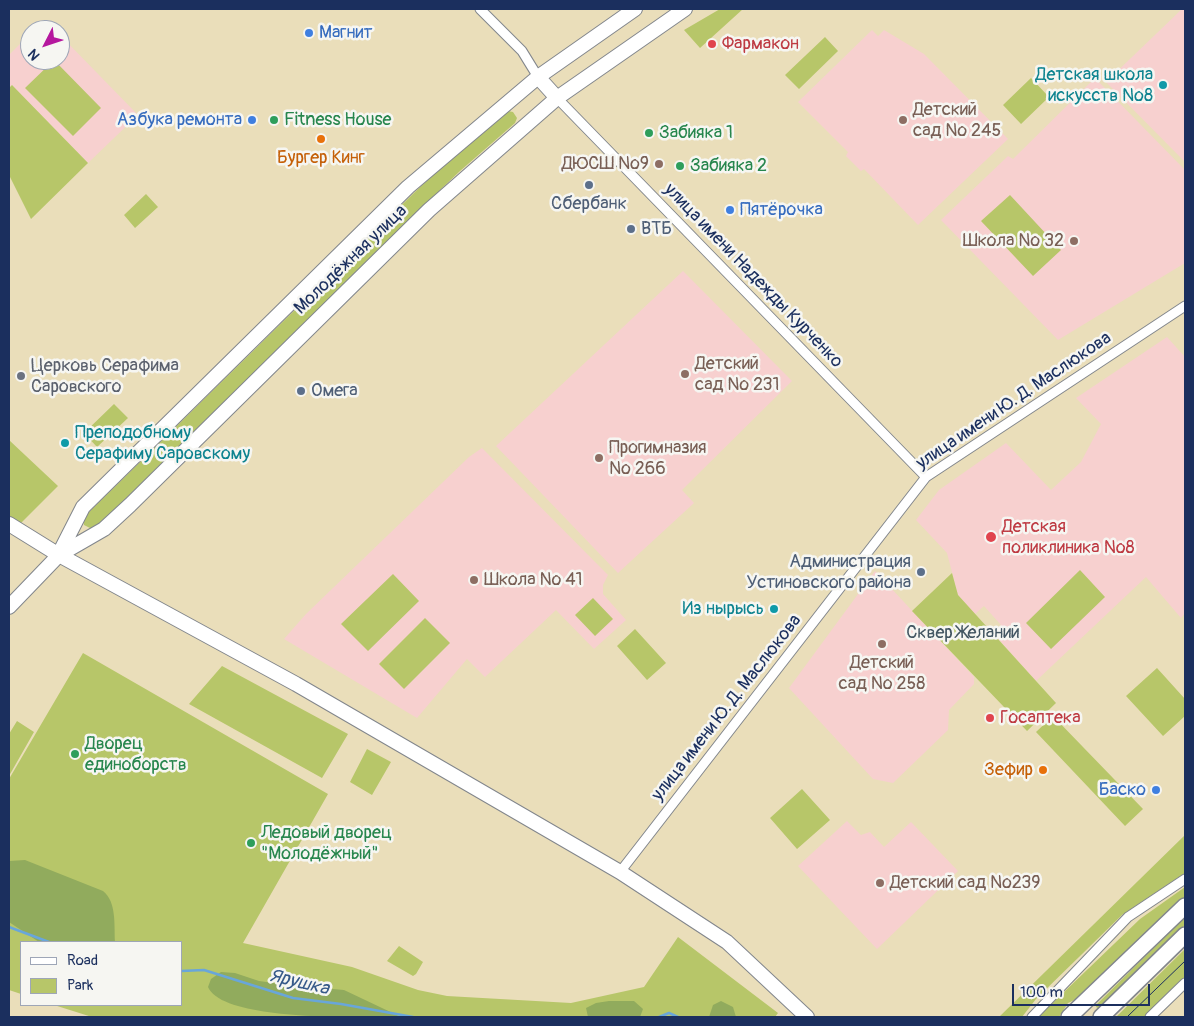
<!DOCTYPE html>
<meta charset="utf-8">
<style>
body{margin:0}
#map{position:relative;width:1194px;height:1026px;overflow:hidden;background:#eadeba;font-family:Pangolin,sans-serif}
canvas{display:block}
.frame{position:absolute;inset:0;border:10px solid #1b2f5e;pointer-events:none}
.legend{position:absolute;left:20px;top:941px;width:162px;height:65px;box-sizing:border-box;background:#f6f6f2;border:1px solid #9ea6b7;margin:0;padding:6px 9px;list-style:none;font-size:15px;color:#1b2f5e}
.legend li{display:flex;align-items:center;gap:10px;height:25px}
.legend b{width:25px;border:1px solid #9ea6b7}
.north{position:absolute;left:20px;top:20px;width:50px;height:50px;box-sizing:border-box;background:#f6f6f2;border:1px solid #9ea6b7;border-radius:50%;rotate:229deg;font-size:14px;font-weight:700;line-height:20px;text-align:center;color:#1b2f5e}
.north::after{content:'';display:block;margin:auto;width:18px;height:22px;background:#b5179e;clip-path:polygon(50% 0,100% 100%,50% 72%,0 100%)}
.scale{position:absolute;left:1012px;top:984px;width:138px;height:22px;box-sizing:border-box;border:2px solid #1b2f5e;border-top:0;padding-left:6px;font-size:15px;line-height:18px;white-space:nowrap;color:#1b2f5e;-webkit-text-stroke:4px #f6f6f2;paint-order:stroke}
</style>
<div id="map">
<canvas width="1194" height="1026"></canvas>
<div class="frame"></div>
<ul class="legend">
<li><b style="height:6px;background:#fff"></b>Road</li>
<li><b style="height:14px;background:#b7c669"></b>Park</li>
</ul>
<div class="north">N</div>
<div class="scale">100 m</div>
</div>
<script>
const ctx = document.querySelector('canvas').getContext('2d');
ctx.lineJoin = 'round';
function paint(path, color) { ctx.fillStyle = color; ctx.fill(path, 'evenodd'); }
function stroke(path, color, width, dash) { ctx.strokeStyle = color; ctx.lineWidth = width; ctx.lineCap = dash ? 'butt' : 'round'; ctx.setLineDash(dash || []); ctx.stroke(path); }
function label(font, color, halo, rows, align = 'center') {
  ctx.font = font + ' Pangolin,sans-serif'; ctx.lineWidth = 5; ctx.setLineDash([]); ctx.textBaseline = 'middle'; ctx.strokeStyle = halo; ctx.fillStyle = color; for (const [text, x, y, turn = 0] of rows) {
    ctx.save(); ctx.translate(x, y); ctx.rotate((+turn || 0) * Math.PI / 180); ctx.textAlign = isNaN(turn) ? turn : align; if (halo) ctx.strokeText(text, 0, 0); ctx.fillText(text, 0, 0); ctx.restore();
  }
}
paint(new Path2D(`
 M1182 9H1185V162L1106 82Z
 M872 30 878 36 884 30 924 54 1008 139 918 225 864 169 861 171 846 156 848 152 798 102Z
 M30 34V60H60V35L138 115 88 163 12 85 9 88V55Z
 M1095 78 1185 170V263L1058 340 941 220 1008 156 1013 159Z
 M683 271 792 381 682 490 694 503 618 573 496 446Z
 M1167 337 1185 357V613L1181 618 1146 577 1036 681 993 633 1001 625 984 606 975 614 958 595 947 553 916 520 939 490 1006 443 1051 490 1081 462 1101 424 1076 398Z
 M482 448 608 575 603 585V594L626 620 594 649 556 610 485 677 467 659 417 718 284 639 306 614 469 457Z
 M875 571 974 677V684L949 710 948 730 893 783 873 779 789 688Z
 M847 821 861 835 870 832 884 847 911 822 958 871 877 949 798 866Z`), '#f7d0cf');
paint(new Path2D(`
 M720 9H743L700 48 684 30Z
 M825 37 838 51 799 89 785 75Z
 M54 60 101 108 73 136 25 88Z
 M1031 78 1049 97 1021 124 1003 105Z
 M12 85 88 163 31 219 9 175V88Z
 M508 111 513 112 517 118 515 123 460 171 393 235 94 530 84 525 83 518 417 190 450 159Z
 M146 194 158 207 135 228 124 215Z
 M1010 195 1061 250 1033 276 981 221Z
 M114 404 128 418 97 447 84 433Z
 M9 440 58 486 9 535Z
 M1080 570 1105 597 1051 649 1026 623Z
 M952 573 958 595 1056 703 1027 731 912 611Z
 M393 574 419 601 368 651 341 624Z
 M593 598 613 619 595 636 575 615Z
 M425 618 450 643 404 689 379 664Z
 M635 629 666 663 647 680 617 646Z
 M83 653 328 794 243 943 352 967 418 990 447 996 571 1003 644 987 678 937 778 1013 775 1017H92L54 1005H181V942H21V994L9 990V779Z
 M222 666 348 734 322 778 189 704Z
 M1157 668 1185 699V716L1163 736 1126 696Z
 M1053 716 1143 809 1125 826 1036 732Z
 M17 721 34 732 9 776V734Z
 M367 749 391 762 372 795 350 782Z
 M802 789 830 820 797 849 770 818Z
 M1185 835V873L1122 915 1036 999 1022 1017H999Z
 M1185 887V897L1079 998 1068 1003 1059 1017H1038L1140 919Z
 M1185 917V925L1100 1009 1096 1007 1097 1004Z
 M399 946 423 962 416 974 413 976 387 961Z
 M1185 949V978L1144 1017H1116Z`), '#b7c669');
paint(new Path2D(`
 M25 860 103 891C117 902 114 926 115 942H39L9 922V861Z
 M221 972 235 973 259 981 288 985 344 990 401 1017C365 1017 223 1022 208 987L211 979Z
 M609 1001H634L643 1009 640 1017H588L586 1008 596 1003Z
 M721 1001 733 1007 736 1017H709L713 1005Z`), '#91ab5d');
stroke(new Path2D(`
 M9 927 49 942
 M181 971 204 970 293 998 341 1004 413 1017
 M659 1017 669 1013 678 1017`), '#69a6da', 2.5);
const street = new Path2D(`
 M480 9 522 51 538 77
 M557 98 926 477
 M620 872 926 477 1185 306
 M1032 1017 1128 917 1185 879
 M1150 1017 1185 983`);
const secondary = new Path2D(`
 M538 77 557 98
 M9 524 59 555 296 684 620 872 727 942 807 1017
 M59 554 83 507 408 187 538 77 635 9
 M9 607 59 555 104 529 130 505 429 210 557 98 685 9`);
const primary = new Path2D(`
 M1069 1017 1185 906
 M1101 1017 1185 935`);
stroke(street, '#82868c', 11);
stroke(secondary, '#82868c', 16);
stroke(primary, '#82868c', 18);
stroke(street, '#fff', 9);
stroke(secondary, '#fff', 14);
stroke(primary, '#fff', 15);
stroke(new Path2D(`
 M1127 1017 1185 961`), '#1b2f5e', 1);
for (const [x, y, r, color] of [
 [309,33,5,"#3f7fe0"],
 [712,44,5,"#e0444e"],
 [1163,85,5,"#0f9aa8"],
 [252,120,5,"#3f7fe0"],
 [274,120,5,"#2e9e5b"],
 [903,120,5,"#8d6e63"],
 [649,133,5,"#2e9e5b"],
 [321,139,5,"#e8710a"],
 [659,164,5,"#8d6e63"],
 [680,166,5,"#2e9e5b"],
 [589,185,5,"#5c6f8a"],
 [730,210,5,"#3f7fe0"],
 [631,229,5,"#5c6f8a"],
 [1074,241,5,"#8d6e63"],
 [685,374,5,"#8d6e63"],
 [21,376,5,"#6b7280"],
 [301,391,5,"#5c6f8a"],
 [65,443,5,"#0f9aa8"],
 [599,458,5,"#8d6e63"],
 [991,537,6,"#e0444e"],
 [921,572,5,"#5c6f8a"],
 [474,580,5,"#8d6e63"],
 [774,609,5,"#0f9aa8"],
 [882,644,5,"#8d6e63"],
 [990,718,5,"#e0444e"],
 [75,754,5,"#2e9e5b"],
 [1043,770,5,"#e8710a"],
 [1156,790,5,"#3f7fe0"],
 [251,843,5,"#2e9e5b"],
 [880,883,5,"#8d6e63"]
]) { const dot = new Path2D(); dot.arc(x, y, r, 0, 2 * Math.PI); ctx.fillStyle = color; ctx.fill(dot); stroke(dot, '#f6f6f2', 2); }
label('18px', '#366cbe', '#f6f6f2', [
 ["Магнит",319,33],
 ["Азбука ремонта",242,120,"right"],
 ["Пятёрочка",740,210],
 ["Баско",1146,790,"right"]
], 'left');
label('18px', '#be3a42', '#f6f6f2', [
 ["Фармакон",722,44],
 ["Детская",1002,527],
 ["поликлиника №8",1002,548],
 ["Госаптека",1000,718]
], 'left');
label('18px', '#0d838f', '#f6f6f2', [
 ["Детская школа",1153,75],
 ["искусств №8",1153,96],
 ["Преподобному",75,433,"left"],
 ["Серафиму Саровскому",75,454,"left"],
 ["Из нырысь",764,609]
], 'right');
label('18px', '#785e54', '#f6f6f2', [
 ["Детский",913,110],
 ["сад № 245",913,131],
 ["ДЮСШ №9",649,164,"right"],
 ["Школа № 32",1064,241,"right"],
 ["Детский",695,364],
 ["сад № 231",695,385],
 ["Прогимназия",609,448],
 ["№ 266",609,469],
 ["Школа № 41",484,580],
 ["Детский",882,663,"center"],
 ["сад № 258",882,684,"center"],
 ["Детский сад №239",890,883]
], 'left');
label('18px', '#27864d', '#f6f6f2', [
 ["Fitness House",284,120],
 ["Забияка 1",659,133],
 ["Забияка 2",690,166],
 ["Дворец",85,744],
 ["единоборств",85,765],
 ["Ледовый дворец",261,833],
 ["\"Молодёжный\"",261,854]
], 'left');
label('18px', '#c56008', '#f6f6f2', [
 ["Бургер Кинг",321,158],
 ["Зефир",1033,770,"right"]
]);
label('18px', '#4e5e75', '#f6f6f2', [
 ["Сбербанк",589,204,"center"],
 ["ВТБ",641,229],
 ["Омега",311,391],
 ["Администрация",911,562,"right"],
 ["Устиновского района",911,583,"right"]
], 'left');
label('18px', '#1b2f5e', '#f6f6f2', [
 ["Молодёжная улица",351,260,-44],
 ["улица имени Надежды Курченко",753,276,46],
 ["улица имени Ю. Д. Маслюкова",1014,401,-34],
 ["улица имени Ю. Д. Маслюкова",727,708,-52]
]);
label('18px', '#5b616d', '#f6f6f2', [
 ["Церковь Серафима",31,366],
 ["Саровского",31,387]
], 'left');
label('18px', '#425561', '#f6f6f2', [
 ["Сквер Желаний",963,633]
]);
label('italic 19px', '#365989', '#f6f6f2', [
 ["Ярушка",299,983,13]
]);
</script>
